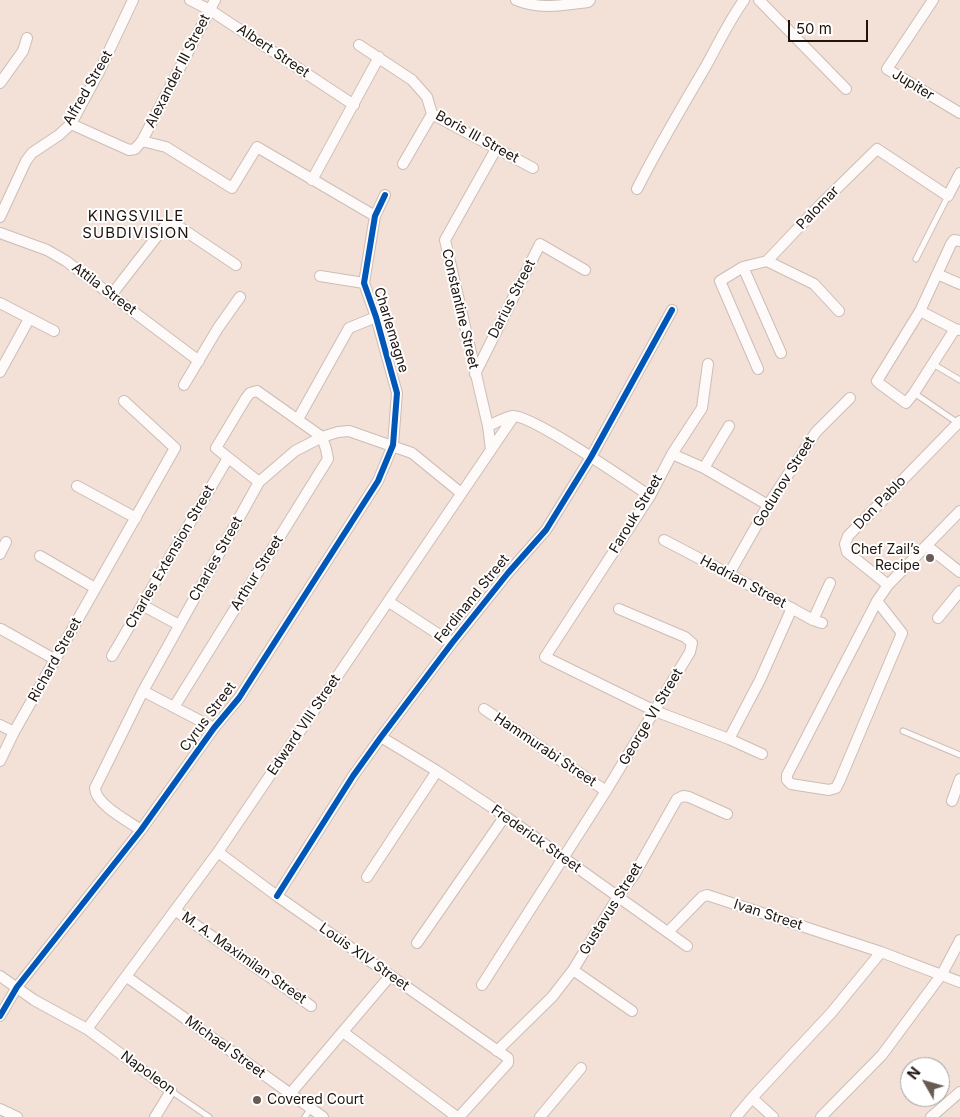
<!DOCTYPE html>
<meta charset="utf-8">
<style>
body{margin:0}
#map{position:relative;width:960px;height:1117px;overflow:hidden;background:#f3e0d7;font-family:Inter,sans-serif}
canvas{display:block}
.north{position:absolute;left:900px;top:1057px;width:50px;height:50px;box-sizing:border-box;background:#fff;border:1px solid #a5a19f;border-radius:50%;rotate:308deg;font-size:14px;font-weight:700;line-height:20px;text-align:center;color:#1f140e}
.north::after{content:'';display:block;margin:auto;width:18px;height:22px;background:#695b54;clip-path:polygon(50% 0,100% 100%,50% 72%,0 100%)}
.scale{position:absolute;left:788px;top:20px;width:80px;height:22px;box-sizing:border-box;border:2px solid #1f140e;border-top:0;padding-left:6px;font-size:15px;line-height:18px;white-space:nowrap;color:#1f140e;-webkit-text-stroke:4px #fff;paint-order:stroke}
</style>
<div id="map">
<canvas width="960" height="1117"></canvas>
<div class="north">N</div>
<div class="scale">50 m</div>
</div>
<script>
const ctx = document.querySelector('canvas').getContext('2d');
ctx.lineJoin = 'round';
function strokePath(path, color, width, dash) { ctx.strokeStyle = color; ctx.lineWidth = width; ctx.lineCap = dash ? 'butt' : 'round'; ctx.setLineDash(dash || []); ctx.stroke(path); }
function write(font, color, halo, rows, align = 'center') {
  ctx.font = font + ' Inter,sans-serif'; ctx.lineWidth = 4; ctx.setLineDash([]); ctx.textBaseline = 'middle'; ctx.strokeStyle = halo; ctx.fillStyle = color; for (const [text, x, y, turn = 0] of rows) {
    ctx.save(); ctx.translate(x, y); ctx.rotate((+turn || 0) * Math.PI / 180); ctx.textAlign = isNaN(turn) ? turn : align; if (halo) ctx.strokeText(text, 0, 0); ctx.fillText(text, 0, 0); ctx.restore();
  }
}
const lane = new Path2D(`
 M916,259L948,196
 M933,364L960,380
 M914,393L958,423
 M903,731L960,755
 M171,1091L209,1117
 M305,1117L311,1108`);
const street = new Path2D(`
 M190,0L210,10L354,105
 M516,0C539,10 564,5 588,2L590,0
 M759,0L846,89
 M933,0L887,69L960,113
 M359,45L412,80L427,97L432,114L533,168
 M0,83L23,51L27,38
 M71,124L129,150L135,149L142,141L215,0
 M142,141L166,147L232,188L257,147L375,216
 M403,164L432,114
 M312,180L379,57
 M637,189C658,147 682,107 706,66C718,44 729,21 744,0
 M0,217L26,161L32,153L59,135L71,124L99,72L133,0
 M0,233L47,250L66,261L199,361
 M767,261L814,284L839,311
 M743,267L720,281L758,369
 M937,274L960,284
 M320,276L364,283
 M112,294L165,226L175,224L236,265
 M0,303L54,331
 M920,311L955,329L960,330
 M955,329L914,393L906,403L880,384L877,381L920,311L951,244L954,240L960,241
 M781,353L743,267L767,261L819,206L877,149L948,196L960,173
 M708,364L702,408L672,454L650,496L545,657L655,711L729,739L762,754
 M0,372L29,319
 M475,374L540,244L585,270
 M184,385L218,328L240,297
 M298,419L349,328L376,317
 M488,426C495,423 506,417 513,416C532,415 629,482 650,496
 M491,450L488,426L445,240L496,149
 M672,454L704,468L768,505
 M704,468L729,426
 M77,486L136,518
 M664,540L729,574L813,620L822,623
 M927,546L960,572
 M0,554L6,542
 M40,556L95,588
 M729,574L768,505L816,432L850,398
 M888,585L847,552L845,544L848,536L960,421
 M877,601L902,633L840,780L836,788L829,790L791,784L787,780V775L877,601L888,585L960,511
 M389,602L452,643
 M142,605L179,625
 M938,618L960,591
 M813,620L830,583
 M1,629L56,660
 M112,656L228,458
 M143,691L214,728
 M174,707L328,459L326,449L322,437L257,391L250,393L246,398L216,448L259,482
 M484,709L606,791
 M0,725L14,732
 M381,737L437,771L505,816L687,946
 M729,739L760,680L792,608
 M0,761L14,732L175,448L124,401
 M952,801L960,779
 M141,830C128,821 95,804 95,788L143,691L259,482L295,451L322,437L338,432L349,431L412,453L461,493
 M218,852L277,896L508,1058V1063L459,1117
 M367,877L437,771
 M277,896L353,776L381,737L452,643L508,573L546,530L591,457L672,310
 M176,911L311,1006
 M668,932L702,897L707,895L881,952L960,982
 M417,943L505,816
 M573,970L632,1011
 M0,976L34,1000L87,1029L171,1091L155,1117
 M127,977L323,1117
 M482,985L606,791L690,652L692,643L685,637L619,609
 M0,1016L17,987L141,830L214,728L239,698L378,481L393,445L397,393L376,317L364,283L375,216L385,195
 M87,1029L218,852L514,416
 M343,1032L457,1117
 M497,1051L552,997L573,970L618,897L634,875L677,799L683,796L689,797L727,814
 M290,1094L390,976
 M752,1098L773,1117
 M0,1109L17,1117
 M540,1117L581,1068
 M736,1117L752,1098L832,1012L881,952
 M821,1117L882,1055L942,974L960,940
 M931,1117L960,1092`);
strokePath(lane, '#cbbeb6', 7);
strokePath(street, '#cbbeb6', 12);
strokePath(lane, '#fdfaf9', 5);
strokePath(street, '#fdfaf9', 10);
strokePath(new Path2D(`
 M277,896L353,776L381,737L452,643L508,573L546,530L591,457L672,310
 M0,1016L17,987L141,830L214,728L239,698L378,481L393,445L397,393L376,317L364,283L375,216L385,195`), '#0057b8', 6);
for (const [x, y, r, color] of [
 [930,558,5,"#695b54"],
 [257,1100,5,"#695b54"]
]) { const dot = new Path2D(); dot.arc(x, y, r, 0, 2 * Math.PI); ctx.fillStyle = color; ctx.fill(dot); strokePath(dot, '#fff', 2); }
write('14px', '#1f140e', '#fff', [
 ["Albert Street",273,51,34],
 ["Alexander III Street",178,71,-63],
 ["Jupiter",913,85,31],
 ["Alfred Street",88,88,-60],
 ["Boris III Street",477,137,29],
 ["Palomar",818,208,-46],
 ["Attila Street",104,289,37],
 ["Darius Street",512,299,-63],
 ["Constantine Street",460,309,77],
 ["Charlemagne",391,330,73],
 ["Godunov Street",784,482,-58],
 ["Don Pablo",880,503,-46],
 ["Farouk Street",636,514,-59],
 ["Charles Extension Street",170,557,-60],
 ["Charles Street",216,559,-61],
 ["Arthur Street",257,573,-58],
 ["Hadrian Street",743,582,28],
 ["Ferdinand Street",472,599,-51],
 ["Richard Street",55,660,-61],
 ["Cyrus Street",208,717,-53],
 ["George VI Street",651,717,-59],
 ["Edward VIII Street",304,725,-56],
 ["Hammurabi Street",545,750,34],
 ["Frederick Street",536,839,35],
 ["Gustavus Street",611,909,-58],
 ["Ivan Street",768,915,18],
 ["Louis XIV Street",364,957,35],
 ["M. A. Maximilan Street",244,958,35],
 ["Michael Street",225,1047,36],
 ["Napoleon",148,1073,36]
]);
write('14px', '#1f140e', '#fff', [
 ["Chef Zail’s",920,550],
 ["Recipe",920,566],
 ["Covered Court",267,1100,"left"]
], 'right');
ctx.letterSpacing = '1px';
write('15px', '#1f140e', '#fff', [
 ["KINGSVILLE",136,216],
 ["SUBDIVISION",136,233]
]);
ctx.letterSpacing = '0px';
</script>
